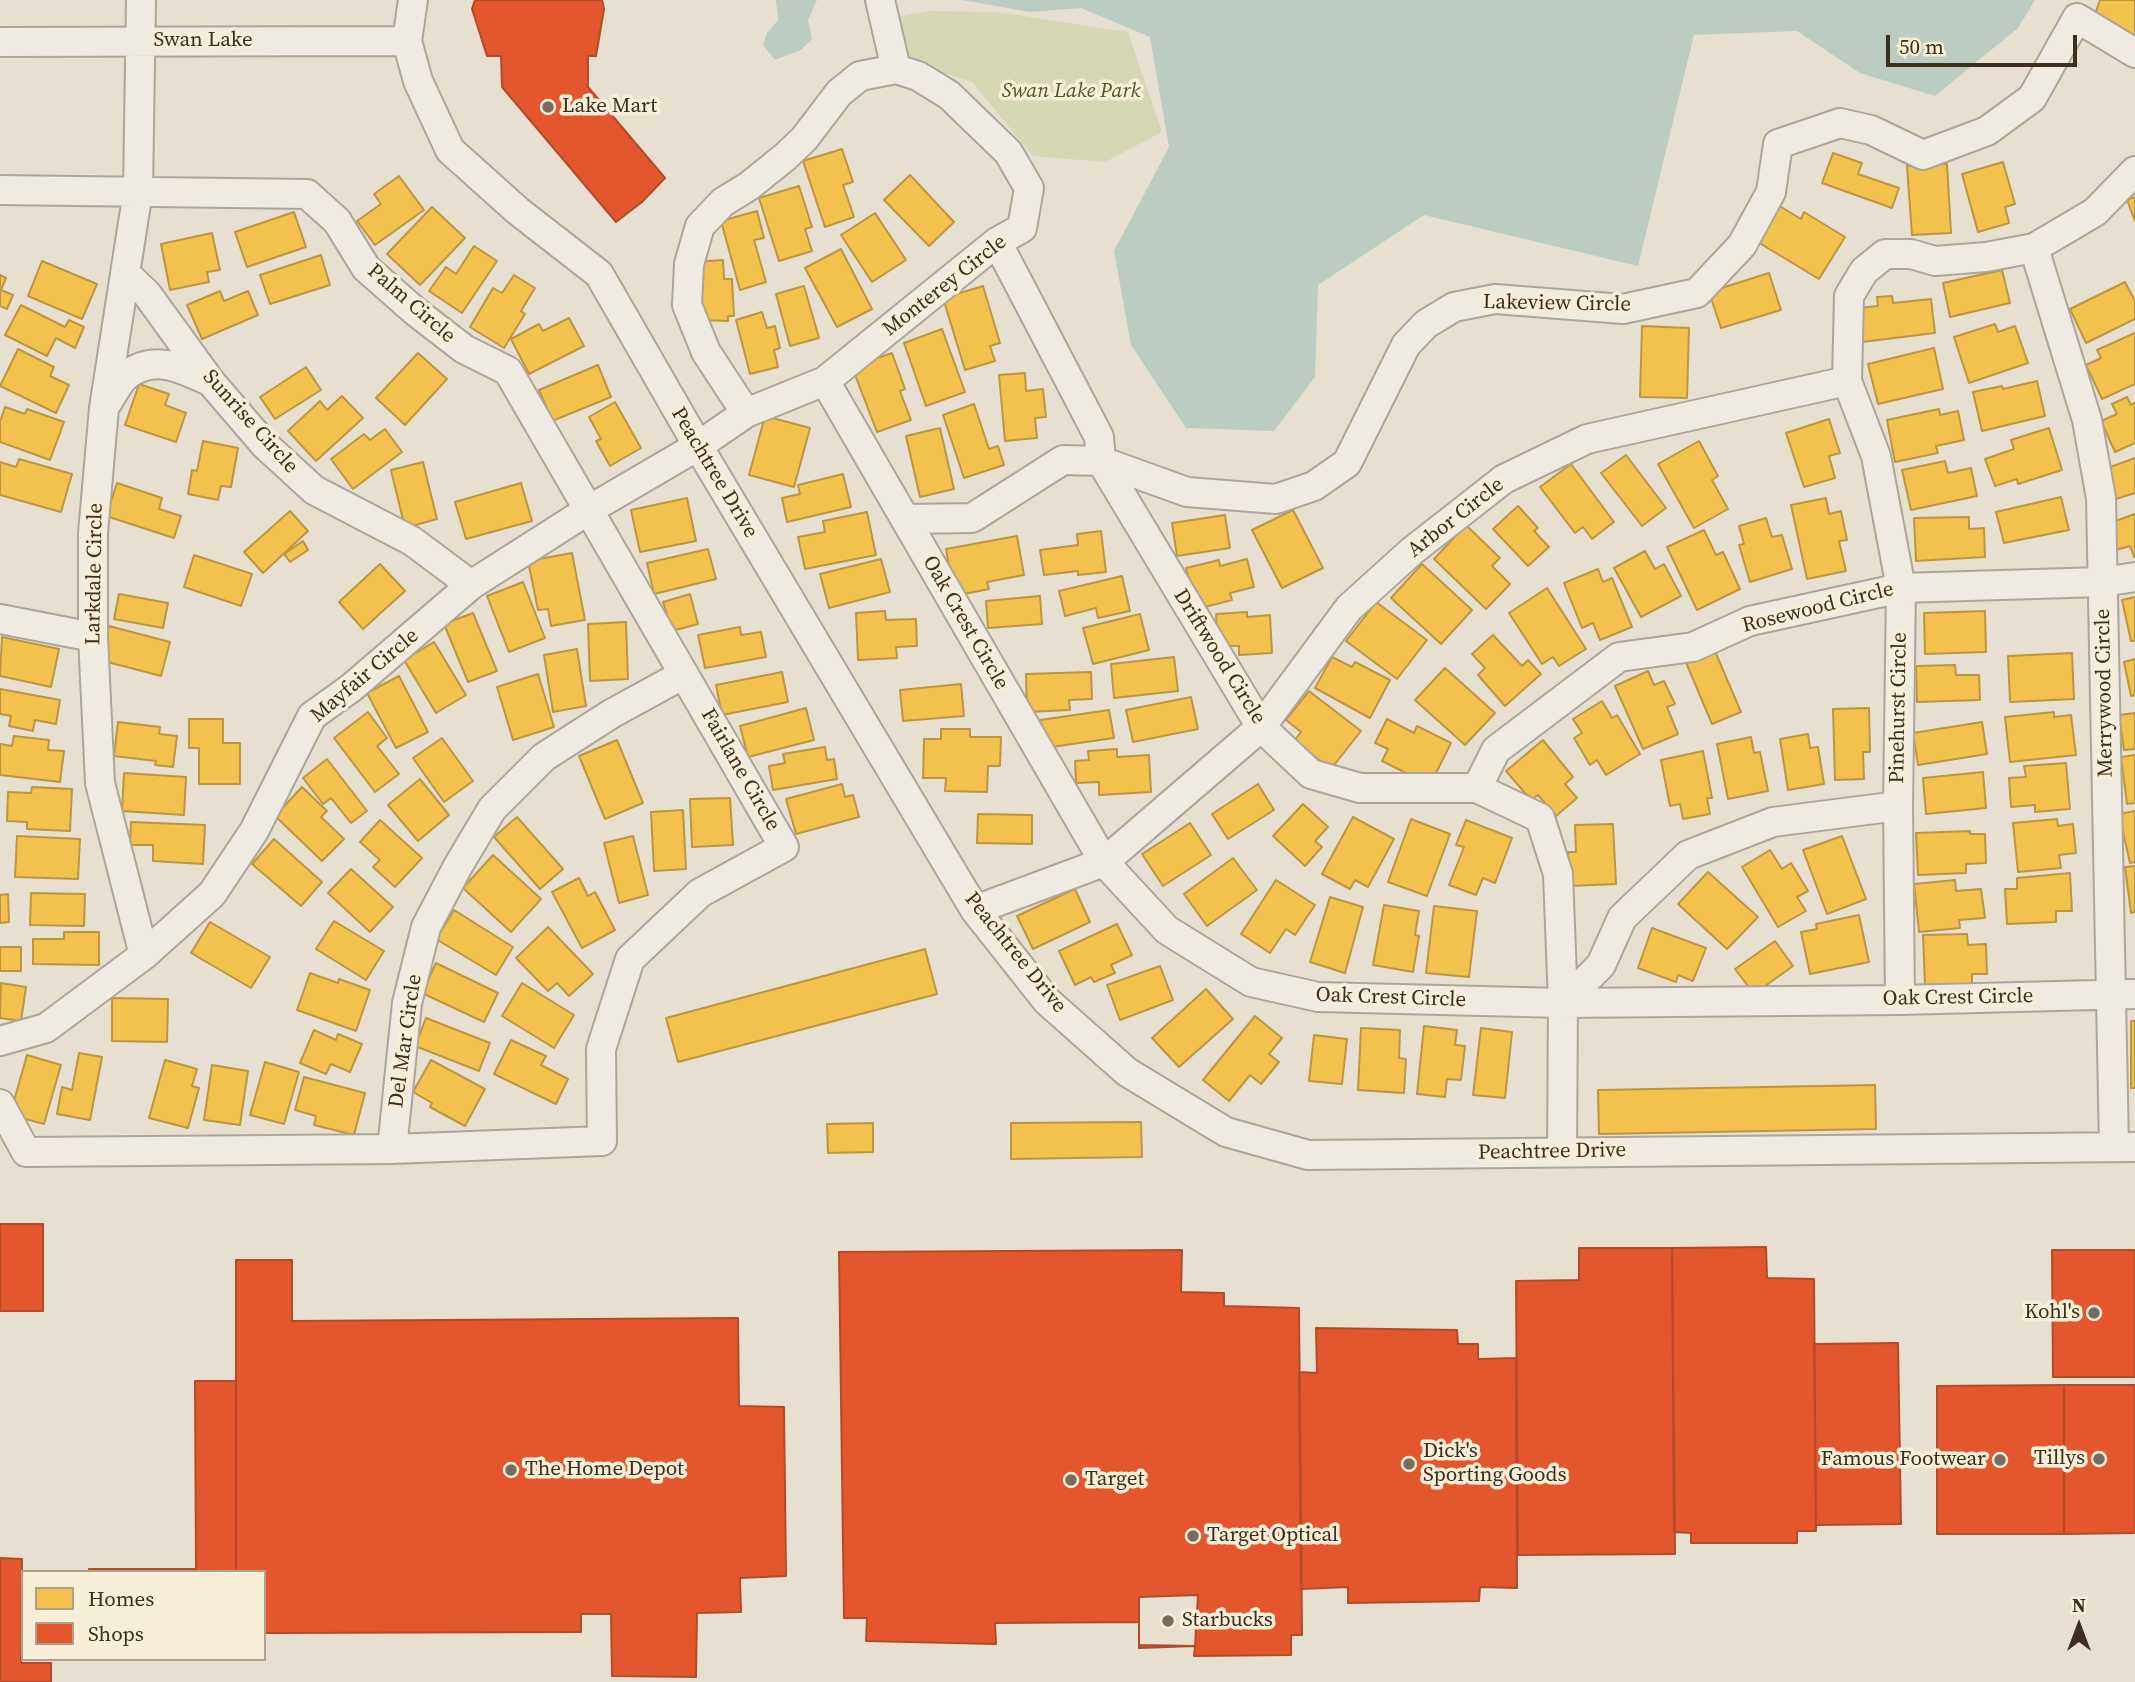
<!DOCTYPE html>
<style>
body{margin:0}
#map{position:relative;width:2135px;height:1682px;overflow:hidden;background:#e7e0d1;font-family:"Source Serif 4",serif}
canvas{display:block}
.legend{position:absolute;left:21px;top:1570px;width:245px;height:91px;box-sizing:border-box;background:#f7eed8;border:2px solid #ada18e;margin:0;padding:9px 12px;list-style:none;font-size:21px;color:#3d2e20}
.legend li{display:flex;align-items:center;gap:14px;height:35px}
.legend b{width:35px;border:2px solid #ada18e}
.north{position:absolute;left:2044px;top:1591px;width:70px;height:70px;-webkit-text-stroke:5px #f7eed8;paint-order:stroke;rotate:0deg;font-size:19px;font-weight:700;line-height:28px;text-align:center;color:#3d2e20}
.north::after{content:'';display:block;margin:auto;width:24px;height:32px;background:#3d2e20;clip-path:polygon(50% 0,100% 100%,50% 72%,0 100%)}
.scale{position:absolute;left:1886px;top:35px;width:191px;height:32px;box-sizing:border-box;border:4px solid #3d2e20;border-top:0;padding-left:9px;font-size:21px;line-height:24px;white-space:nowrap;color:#3d2e20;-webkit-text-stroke:5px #f7eed8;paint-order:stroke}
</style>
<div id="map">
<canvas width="2135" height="1682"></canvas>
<ul class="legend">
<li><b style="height:19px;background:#f2c14e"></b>Homes</li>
<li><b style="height:19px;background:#e4572e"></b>Shops</li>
</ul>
<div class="north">N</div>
<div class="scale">50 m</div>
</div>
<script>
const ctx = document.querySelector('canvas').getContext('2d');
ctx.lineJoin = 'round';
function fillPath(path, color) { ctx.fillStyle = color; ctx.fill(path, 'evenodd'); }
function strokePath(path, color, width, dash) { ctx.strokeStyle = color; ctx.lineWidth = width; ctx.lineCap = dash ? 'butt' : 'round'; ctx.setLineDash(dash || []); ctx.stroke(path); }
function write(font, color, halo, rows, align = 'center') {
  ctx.font = font + ' "Source Serif 4",serif'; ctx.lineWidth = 7; ctx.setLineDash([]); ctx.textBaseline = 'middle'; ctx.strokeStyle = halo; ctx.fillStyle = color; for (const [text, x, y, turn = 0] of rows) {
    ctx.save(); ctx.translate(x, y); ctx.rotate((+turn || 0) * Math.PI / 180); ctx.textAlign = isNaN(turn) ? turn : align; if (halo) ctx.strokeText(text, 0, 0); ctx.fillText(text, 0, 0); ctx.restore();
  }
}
fillPath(new Path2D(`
 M929,11L996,12L1128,32L1162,132L1105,162L1033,156L972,82L907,62L894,17Z`), '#d6d7b3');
fillPath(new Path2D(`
 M776,0H817L808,20L812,39L801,50L775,60L763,45L767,33L778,20Z
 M962,0H2035L2018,28L1935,96L1860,73L1797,31L1694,35L1638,266L1424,215L1318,285L1315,377L1274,431L1186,428L1131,345L1114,251L1169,147L1150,37L1081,8L1030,12Z`), '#bcccc2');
const homes = new Path2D(`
 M2100,0H2135V42L2091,26Z
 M842,149L853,182L843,185L854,217L825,227L803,161Z
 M1833,153L1862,163L1858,174L1899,188L1892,208L1822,183Z
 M2003,162L2015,204L2005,207L2009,223L1978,232L1962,174Z
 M1947,164L1951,233L1912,235L1907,166Z
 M910,175L954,222L929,246L884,200Z
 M399,176L424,210L375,245L357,221L381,204L374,194Z
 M799,186L812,227L805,229L812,251L779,261L759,198Z
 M2135,197V221L2127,200Z
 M1778,205L1801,219L1804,212L1845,237L1819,279L1756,241Z
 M432,207L465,238L420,285L387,254Z
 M757,211L764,238L754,240L766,282L740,290L721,221Z
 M294,212L306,247L247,267L235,232Z
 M875,213L906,260L872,282L841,235Z
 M212,233L220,270L207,272L209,282L170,290L161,244Z
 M474,246L497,261L462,313L429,291L446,267L456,274Z
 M841,249L872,309L837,327L805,268Z
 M321,255L330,285L270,304L260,275Z
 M723,260L724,279H732L734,316H728V321L698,320L695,262Z
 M42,261L97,284L82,319L28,296Z
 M2002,270L2010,303L1950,317L1943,283Z
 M1769,273L1781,310L1721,328L1709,292Z
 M0,275L6,278L1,290L13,295L7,309L0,306Z
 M514,275L535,288L521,311L525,314L504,348L470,327L493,288L502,293Z
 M2125,282L2135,301V319L2086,343L2070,309Z
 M804,286L819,338L790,346L776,294Z
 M983,286L1000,343L990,346L995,361L965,370L943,298Z
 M220,291L224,301L248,291L258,315L202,339L187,305Z
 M1892,296L1893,303L1931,299L1935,333L1862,342L1858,308L1878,306L1877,297Z
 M21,305L65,327L69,320L84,327L75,348L56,338L47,356L5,335Z
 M762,312L767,328L775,326L780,348L774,350L778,367L750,374L736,320Z
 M569,318L584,346L529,374L511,339L539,324L543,331Z
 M1995,324L1998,332L2015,326L2028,363L1969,383L1954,337Z
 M1642,326L1689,328L1687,398L1640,397Z
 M942,329L965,392L926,406L904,343Z
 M2135,333V384L2102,399L2086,365L2101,358L2097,350Z
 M1934,348L1943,389L1878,404L1868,364Z
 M18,349L54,367L50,376L69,385L56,413L0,386Z
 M418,353L447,379L405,425L376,398Z
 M892,353L905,389L900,391L911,420L877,432L852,367Z
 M598,365L611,397L552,421L539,390Z
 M306,367L321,390L275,419L260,397Z
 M1025,373L1026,391L1043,389L1046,417L1035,418L1037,438L1005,441L999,375Z
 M2037,381L2045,416L1982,431L1973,392L2002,386L2003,389Z
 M139,384L169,394L165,405L186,413L176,442L125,425Z
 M342,396L363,418L316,461L288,431L320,401L327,410Z
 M2127,397L2131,405L2135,403V443L2115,452L2101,421L2117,414L2112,404Z
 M615,402L641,448L610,466L596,441L601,439L589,417Z
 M974,404L989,449L998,446L1004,465L964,478L943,415Z
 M5,407L25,414L27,409L64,422L50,460L0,442V422Z
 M1939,409L1940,415L1958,411L1964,440L1936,446L1938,453L1895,462L1887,420Z
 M765,416L810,428L794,487L749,475Z
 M1829,419L1840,453L1829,456L1835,478L1804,487L1786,433Z
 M940,428L954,489L920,497L906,436Z
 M2049,428L2062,470L2018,484L2017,479L1995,486L1985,459L2014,449L2011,440Z
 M385,429L402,452L353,489L331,459L364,434L370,440Z
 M203,441L238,448L231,487L221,486L218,500L188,494L192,470L197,471Z
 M1699,441L1718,476L1712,480L1728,509L1694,528L1658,464Z
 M1626,455L1666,508L1642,526L1601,473Z
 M2135,458V493L2116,499L2105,469Z
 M19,459L72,474L61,512L0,495V462L16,467Z
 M1945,461L1948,473L1971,468L1977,496L1911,510L1902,470Z
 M423,462L437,519L405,528L391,470Z
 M1571,464L1614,522L1592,539L1583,527L1575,533L1540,487Z
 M843,474L851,507L787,522L782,498L800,494L798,485Z
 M117,483L162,498L159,509L181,516L174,538L106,516Z
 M521,483L532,521L466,539L455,502Z
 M2061,497L2069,530L2004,543L1996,512Z
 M687,498L696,541L640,552L631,510Z
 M1826,498L1829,514L1841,511L1847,540L1839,541L1846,571L1807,579L1791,505Z
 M1518,506L1538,528L1534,531L1549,547L1528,566L1493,529Z
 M1293,510L1323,568L1282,588L1252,530Z
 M290,511L308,531L263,573L244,552Z
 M867,512L876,555L805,569L798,537L825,532L823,521Z
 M2135,514V556L2134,557L2130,546L2116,550L2107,524Z
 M1225,515L1230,548L1177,556L1172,523Z
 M1969,517V529L1984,528L1985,557L1916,561L1914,518Z
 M1766,518L1772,537L1782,535L1792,569L1750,582L1739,545L1744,544L1739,526Z
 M1466,525L1500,558L1492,566L1510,584L1486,609L1434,559Z
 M1704,530L1716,555L1723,552L1740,589L1697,610L1667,547Z
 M1101,531L1106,572L1078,575V571L1044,575L1040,550L1078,545L1077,534Z
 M1017,536L1024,575L987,582L989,589L954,596L946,549Z
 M303,541L308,550L290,562L284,554Z
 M708,549L716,579L654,594L647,563Z
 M1645,551L1655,569L1664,564L1681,596L1641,617L1614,568Z
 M572,553L585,620L551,626L548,609L538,610L528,561Z
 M194,555L252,574L241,606L184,587Z
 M881,559L890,592L829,608L820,574Z
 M1247,559L1254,587L1230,593L1232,600L1197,609L1186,568L1219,560L1220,566Z
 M380,564L405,591L363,629L339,602Z
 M1422,564L1472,610L1441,644L1391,598Z
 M1598,569L1603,582L1612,578L1632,627L1600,640L1593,623L1582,628L1564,583Z
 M1122,576L1130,611L1098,618L1096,608L1065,616L1059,591Z
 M523,582L545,638L509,652L487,596Z
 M1547,588L1586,649L1559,666L1553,657L1542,664L1509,613Z
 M119,594L168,603L163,628L114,619Z
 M690,594L698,624L672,631L663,602Z
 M1040,596L1042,624L988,628L986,601Z
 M2135,597V641H2131L2122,600Z
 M1376,602L1427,640L1397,679L1346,641Z
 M885,611L886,620L916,619L917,646L896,647L897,658L858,660L856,613Z
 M1985,611L1986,652L1925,654L1924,613Z
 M1247,612V617L1270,615L1272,653L1239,655V646H1218L1216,614Z
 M473,613L497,671L468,682L444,624Z
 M1140,614L1149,650L1093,664L1083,628Z
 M626,622L628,679L590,681L588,624Z
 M109,626L170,642L161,676L100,660Z
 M740,627L741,635L761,632L766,657L705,668L698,635Z
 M1493,635L1522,666L1528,660L1541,674L1505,706L1478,675L1485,668L1472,654Z
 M2,637L59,649L51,687L0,676Z
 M434,642L466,695L436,713L404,660Z
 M577,649L586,706L553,712L544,655Z
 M1714,649L1741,712L1712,724L1685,660Z
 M2072,653L2074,699L2010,702L2008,656Z
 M1174,657L1178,691L1114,698L1111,664Z
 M1332,657L1352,667L1355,662L1390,680L1370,718L1315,688Z
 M2135,659V695L2131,696L2124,662Z
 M1955,665L1956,675H1979L1980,700L1917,702L1916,666Z
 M1445,668L1495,713L1465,745L1415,700Z
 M1648,671L1654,685L1664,681L1675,704L1667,707L1678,734L1643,749L1615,686Z
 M782,672L788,702L722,715L716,685Z
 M1091,672L1092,699L1069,700L1070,710L1027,712L1026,674Z
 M538,674L554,727L513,740L497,687Z
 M399,676L428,732L396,748L367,693Z
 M961,684L964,716L903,721L900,690Z
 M0,689L60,700L56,724L35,720L33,731L9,726L11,716L0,714Z
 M1309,691L1361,731L1331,769L1294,741L1301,732L1286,720Z
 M1191,697L1198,729L1133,742L1126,710Z
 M1602,701L1612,718L1617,715L1640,754L1606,775L1597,760L1590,765L1574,738L1582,733L1573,719Z
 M806,708L814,740L748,757L740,726Z
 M1869,708L1870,752H1863L1864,779L1835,780L1833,709Z
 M1109,710L1114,738L1045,748L1040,720Z
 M368,712L387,738L377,746L399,774L375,792L334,738Z
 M2054,712V717L2071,715L2076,755L2010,762L2005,717Z
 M2135,713V749L2124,750L2119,715Z
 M189,719H223V743H240V784H199V748H189Z
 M1387,719L1414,733L1417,726L1451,743L1430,785L1382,761L1388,749L1375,743Z
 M118,722L160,727L159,734L177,736L173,767L155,765L156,761L114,756Z
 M1982,722L1987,754L1918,765L1913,733Z
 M941,729H970V737H1001L1000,766H988L987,792L945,791L946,778H923L924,739H941Z
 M1808,734L1810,748L1818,747L1824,784L1788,790L1780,739Z
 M14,736L49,740L48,750L64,751L60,782L0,775V744L12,746Z
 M1751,737L1754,753L1760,752L1768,791L1728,799L1717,744Z
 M442,738L473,781L444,802L413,758Z
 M617,740L643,803L605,819L579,756Z
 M1543,740L1573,777L1565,784L1577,798L1556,816L1538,795L1531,800L1506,771Z
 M825,747L827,760L834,759L837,779L773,790L769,766L785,763L783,754Z
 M1117,749V757L1149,755L1151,792L1099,795V782L1076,783L1075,761L1089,760L1088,751Z
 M1703,751L1712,798H1707L1710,814L1683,819L1680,804L1670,806L1661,760Z
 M2135,755V803L2127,804L2121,757Z
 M327,759L367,811L351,823L331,798L323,804L303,778Z
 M2066,763L2070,809L2035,812V805L2011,807L2009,778L2026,777L2024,766Z
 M1983,772L1986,808L1926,814L1923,778Z
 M124,773L186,777L184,815L122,811Z
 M420,779L449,815L418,841L388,805Z
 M842,784L845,797L853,795L859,817L796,834L786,799Z
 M1258,784L1274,810L1228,839L1212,814Z
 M32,787L72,789L70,831L27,829V822L7,821L8,792L31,793Z
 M302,787L327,811L321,817L344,839L322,861L275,816Z
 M730,798L733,845L692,847L690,799Z
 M1303,804L1328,827L1315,841L1322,847L1305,866L1273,836Z
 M683,810L686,869L654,871L651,812Z
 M2135,811V862L2130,863L2119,814Z
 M978,814L1032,815V844L977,843Z
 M517,817L563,869L540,889L494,837Z
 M1353,817L1394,839L1368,887L1355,880L1350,889L1322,874Z
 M1411,819L1450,834L1427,896L1388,882Z
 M2057,819L2058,826L2073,824L2076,853L2059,855L2061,868L2018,872L2013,823Z
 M380,820L422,858L395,887L373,867L380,860L360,842Z
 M1466,820L1512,838L1495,883L1483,878L1476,895L1449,885L1464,847L1456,845Z
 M131,822L205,825L203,864L153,861V845H130Z
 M1190,823L1211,855L1163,886L1142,854Z
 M1613,824L1616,884L1570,886L1568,852H1576L1575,825Z
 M1970,831V834H1985L1986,863L1966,864V873L1918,875L1916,833Z
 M17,836L80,839L78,879L15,877Z
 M633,836L648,895L619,903L604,843Z
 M1842,836L1866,899L1827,914L1803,850Z
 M274,839L322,882L301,906L252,864Z
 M1770,850L1782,869L1791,863L1808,891L1797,897L1806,911L1778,927L1742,867Z
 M493,855L541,899L511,932L463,888Z
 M1233,858L1257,890L1207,926L1184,894Z
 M2135,866V912L2131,913L2125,867Z
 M351,869L393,907L370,932L328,893Z
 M1708,872L1758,917L1727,949L1678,904Z
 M2070,873L2072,911H2056V922L2007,924L2005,889H2017V878Z
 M579,878L588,896L595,892L615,930L582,948L552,892Z
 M1276,880L1315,905L1295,935L1286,929L1270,953L1241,934Z
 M1955,880L1956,891L1981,889L1985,918L1959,920L1960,928L1919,932L1914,884Z
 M1075,889L1090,922L1033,949L1017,916Z
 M31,893L85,894L84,926L30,925Z
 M8,894L9,922L0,923V895Z
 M1330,897L1363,907L1345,973L1310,962Z
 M1384,905L1419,911L1415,935L1419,936L1413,972L1373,965Z
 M1434,906L1477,911L1469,977L1426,973Z
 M454,910L513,947L496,975L436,939Z
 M1859,915L1869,962L1810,974L1801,932L1817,929L1816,924Z
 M334,921L384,951L366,980L316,949Z
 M210,922L270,957L251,988L191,953Z
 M1117,924L1132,955L1111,965L1115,973L1094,982L1091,977L1075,985L1059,951Z
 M548,927L593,974L569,996L557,983L548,991L516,958Z
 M1652,928L1706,948L1693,981L1678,975L1676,982L1638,968Z
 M64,932H99V965L33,964V939H64Z
 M1967,934L1968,945L1986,944L1987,974H1972V984L1925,985L1923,935Z
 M1775,941L1793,966L1754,994L1735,969Z
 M0,947H21V971H0Z
 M925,949L937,994L678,1062L666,1018Z
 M436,963L498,993L484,1022L422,993Z
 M1160,966L1173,1000L1120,1020L1107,985Z
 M310,973L338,983L339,979L370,990L356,1031L297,1010Z
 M1,983L26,987L21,1021L0,1018Z
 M522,983L574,1015L554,1048L502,1016Z
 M1206,989L1233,1019L1179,1067L1152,1038Z
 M112,998L168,999L167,1042L112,1041Z
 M1255,1016L1282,1038L1269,1054L1279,1062L1261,1084L1250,1075L1229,1101L1203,1080Z
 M426,1018L490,1043L479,1071L415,1046Z
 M2131,1021H2135V1088H2131Z
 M1424,1026L1457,1030L1455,1045L1465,1046L1461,1080L1447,1079L1445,1097L1417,1094Z
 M1361,1028L1400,1030L1399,1058L1406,1059L1404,1093L1358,1090Z
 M1481,1028L1512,1032L1505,1098L1473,1095Z
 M314,1030L336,1040L338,1034L362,1044L350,1072L331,1064L326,1074L300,1063Z
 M1314,1035L1347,1039L1342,1084L1309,1081Z
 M511,1040L546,1056L541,1065L568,1079L556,1104L494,1074Z
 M79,1053L102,1057L90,1120L57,1114L62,1087L72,1090Z
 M27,1055L61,1065L44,1124L10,1115Z
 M165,1060L197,1069L192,1086L199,1088L188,1128L149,1118Z
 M431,1060L485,1089L465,1126L430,1107L432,1103L413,1092Z
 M265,1062L299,1072L284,1124L250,1115Z
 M212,1065L248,1071L240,1125L204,1120Z
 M304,1077L365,1093L354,1135L314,1125L316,1116L295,1110Z
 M1875,1085L1876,1129L1599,1134L1598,1090Z
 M1141,1122L1142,1157L1011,1159V1123Z
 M873,1123V1152L828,1153L827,1124Z`);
fillPath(homes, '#f2c14e');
strokePath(homes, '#bc9540', 2);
const shops = new Path2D(`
 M475,0H602L604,9L596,56H588V87L665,178L642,202L616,222L502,87L501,56H487L472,9Z
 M0,1224H43V1311H0Z
 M1766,1247L1767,1278L1814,1279L1816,1531H1797V1543H1691V1533L1674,1532L1672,1248Z
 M1579,1248H1672L1675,1554L1518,1555L1516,1281L1579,1280Z
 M1182,1250L1181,1292L1224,1293V1306L1299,1308L1302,1635H1291V1655L1194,1656L1195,1646L1139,1648V1622L995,1623L996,1644L866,1641L867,1618H844L839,1252Z
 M2052,1250H2135V1377H2053Z
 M236,1260H292V1321L738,1318L739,1406L784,1407L786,1576L740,1578L741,1612L697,1613L696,1677L612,1676L611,1614H581V1632L264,1633V1572H236Z
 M1316,1328L1457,1330L1458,1344H1478V1359L1516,1358L1517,1588L1480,1587L1479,1601L1348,1603V1587L1301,1589L1299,1372L1317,1373Z
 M1898,1343L1901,1524L1816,1525L1814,1344Z
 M195,1381H236V1572H89V1569H196Z
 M2064,1385H2135V1533L2064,1534Z
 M2064,1385V1534H1937V1386Z
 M0,1558L22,1559L21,1663H51V1682H0Z
 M1198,1595L1195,1646L1139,1645V1597Z`);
fillPath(shops, '#e4572e');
strokePath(shops, '#b24b2a', 2);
const minor = new Path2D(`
 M141,0L138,191L104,408L93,533V637L100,783L144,955
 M413,0L407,41L418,81L450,150L518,211L599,274L698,446L975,910L1047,1001L1127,1072L1226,1132L1308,1155L2135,1147
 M880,0L896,69
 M2077,18L2135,53
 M0,42L407,41
 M896,69L918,76L949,95L1008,152L1029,188L1022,228L997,242L825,381L746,413L706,352L687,305L689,264L700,226L723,202L749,186L785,157L804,139L839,93L860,76Z
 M0,190L307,194L337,221L366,268L416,312L464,349L508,371L784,847L700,893L630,959L601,1049L602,1141L392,1149L26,1152L0,1104
 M997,242L1099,437L1101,461L1261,727L1311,774L1360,788H1477L1540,818L1558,874L1563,1003L1562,1152
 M2034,248L2087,420L2101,498L2114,1147
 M126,274L147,294L210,381L265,445L314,490L412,541L471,585
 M825,381L1104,862L1167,930L1251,982L1318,997L1563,1003L1900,1000L2135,994
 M1847,381L1876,456L1901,588L1898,806L1900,1000
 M107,403C113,394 119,381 127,375C154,354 181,368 207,380
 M905,519L972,518L1063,460L1101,461L1187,492L1276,499L1314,486L1347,463L1406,345L1426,324L1454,307L1495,299L1623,309L1697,293L1742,245L1771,192L1778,144L1840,123L1871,130L1923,155L1987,131L2032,98L2077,18
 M0,619L93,637
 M1477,788L1496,750L1619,657L1693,647L1750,621L1901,588L2102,582L2135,577
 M975,910L1104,862L1261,727L1349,608L1412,551L1504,479L1587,439L1847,381L1849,296L1864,271L1885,254H1911L1935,261L1986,257L2034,248L2095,212L2135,171
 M1563,1003L1601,965L1622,918L1688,855L1773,822L1898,806
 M0,1041L46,1028L144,955L212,894L254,831L312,716L351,688L471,585L587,511L698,446L746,413
 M392,1149L407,1003L426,927L458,866L492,809L544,757L611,714L684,674`);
strokePath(minor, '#ada599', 32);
strokePath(minor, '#efebe3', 28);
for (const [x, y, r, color] of [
 [548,107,7,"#786c5e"],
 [2094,1313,7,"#786c5e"],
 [2099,1459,7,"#786c5e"],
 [2000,1460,7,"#786c5e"],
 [1409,1464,7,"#786c5e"],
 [511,1470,7,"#786c5e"],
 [1071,1480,7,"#786c5e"],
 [1193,1536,7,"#786c5e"],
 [1168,1621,7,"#786c5e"]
]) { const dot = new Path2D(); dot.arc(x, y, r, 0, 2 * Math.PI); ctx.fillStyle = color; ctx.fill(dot); strokePath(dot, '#f7eed8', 2.5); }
write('21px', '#3d2e20', '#f7eed8', [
 ["Swan Lake",203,41],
 ["Monterey Circle",945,286,-38],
 ["Palm Circle",411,304,41],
 ["Lakeview Circle",1557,304,1],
 ["Sunrise Circle",250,422,48],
 ["Peachtree Drive",714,473,59],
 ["Arbor Circle",1456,518,-38],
 ["Larkdale Circle",95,574,-89],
 ["Rosewood Circle",1818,608,-14],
 ["Oak Crest Circle",965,623,60],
 ["Driftwood Circle",1219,657,58],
 ["Mayfair Circle",365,676,-40],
 ["Merrywood Circle",2105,693,-91],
 ["Pinehurst Circle",1899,708,-89],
 ["Fairlane Circle",740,770,60],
 ["Peachtree Drive",1015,953,51],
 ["Oak Crest Circle",1391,998,2],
 ["Oak Crest Circle",1958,998,-1],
 ["Del Mar Circle",406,1041,-82],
 ["Peachtree Drive",1552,1152,-1]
]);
write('italic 21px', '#4d5a26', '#f7eed8', [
 ["Swan Lake Park",1071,92]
]);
write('21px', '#3d2e20', '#f7eed8', [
 ["Lake Mart",562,107],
 ["Kohl's",2080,1313,"right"],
 ["Dick's",1423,1452],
 ["Sporting Goods",1423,1476],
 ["Tillys",2085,1459,"right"],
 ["Famous Footwear",1986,1460,"right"],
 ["The Home Depot",525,1470],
 ["Target",1085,1480],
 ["Target Optical",1207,1536],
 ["Starbucks",1182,1621]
], 'left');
</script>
